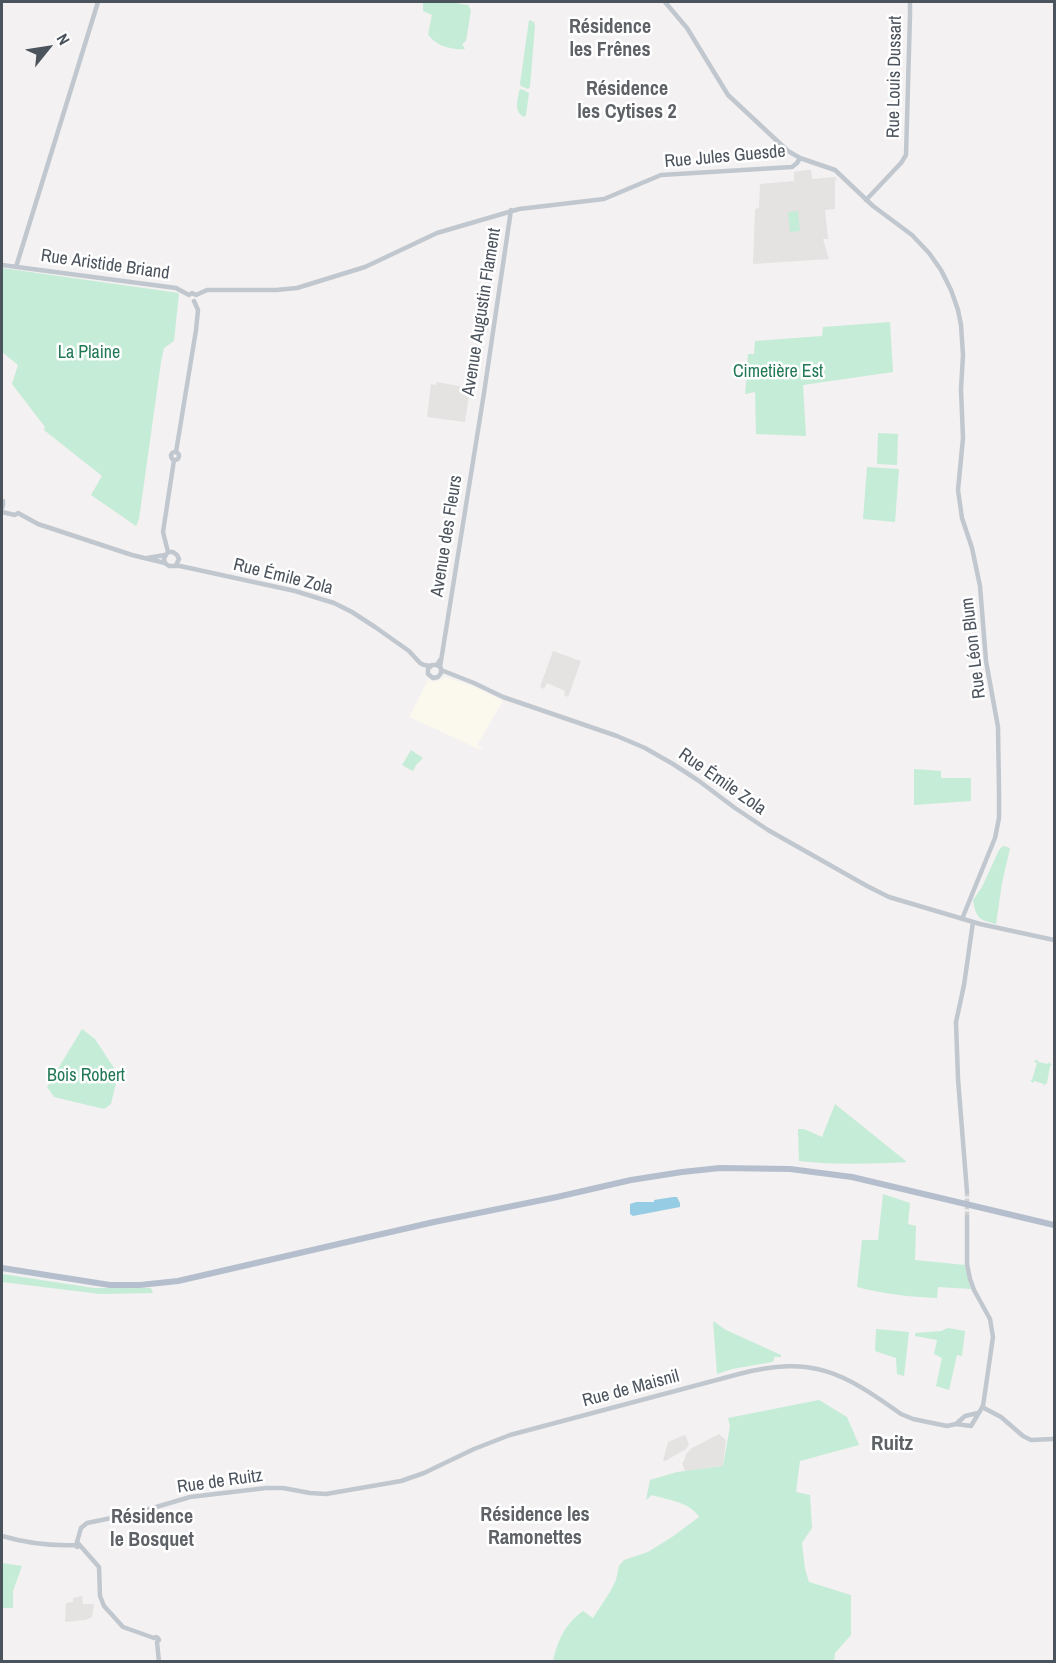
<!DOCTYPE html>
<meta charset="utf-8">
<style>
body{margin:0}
#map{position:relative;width:1056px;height:1663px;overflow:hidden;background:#f3f1f1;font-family:"Archivo Narrow",sans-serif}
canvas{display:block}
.frame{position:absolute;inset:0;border:3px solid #4b535d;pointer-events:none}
.north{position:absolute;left:18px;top:18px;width:60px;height:60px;-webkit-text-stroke:4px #fff;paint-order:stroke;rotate:60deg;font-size:16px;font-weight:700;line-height:24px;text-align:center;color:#4b535d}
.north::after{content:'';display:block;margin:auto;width:21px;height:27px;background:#4b535d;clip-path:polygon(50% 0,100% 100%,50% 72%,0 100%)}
</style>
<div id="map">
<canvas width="1056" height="1663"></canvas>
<div class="frame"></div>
<div class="north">N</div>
</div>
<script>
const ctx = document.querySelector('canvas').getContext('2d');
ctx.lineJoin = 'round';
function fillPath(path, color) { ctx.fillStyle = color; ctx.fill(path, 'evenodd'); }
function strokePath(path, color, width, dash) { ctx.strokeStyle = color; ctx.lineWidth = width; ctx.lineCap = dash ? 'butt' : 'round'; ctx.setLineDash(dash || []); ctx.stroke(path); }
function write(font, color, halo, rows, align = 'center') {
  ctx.font = font + ' "Archivo Narrow",sans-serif'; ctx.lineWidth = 5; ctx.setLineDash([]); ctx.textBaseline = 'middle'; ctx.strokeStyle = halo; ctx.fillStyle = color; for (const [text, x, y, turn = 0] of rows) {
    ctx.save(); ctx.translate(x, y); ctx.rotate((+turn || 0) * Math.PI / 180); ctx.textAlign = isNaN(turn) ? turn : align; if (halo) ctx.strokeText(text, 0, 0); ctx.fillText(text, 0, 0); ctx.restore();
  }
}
fillPath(new Path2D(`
 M446,677L475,687L503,701L477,745L482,748L481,750L409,717L428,680L435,682Z`), '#fbf8ee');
fillPath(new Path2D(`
 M807,170H811L812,179L835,177L837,180H835V209L825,210L828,239H823L829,259L753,264L755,209L759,208L760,184L794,181V172Z
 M437,382L470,388L465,422L427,417L431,384L436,385Z
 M553,651L581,661L568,697L564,695L565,691L547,683L544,689L540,687Z
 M719,1434L726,1440L723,1466L685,1471L682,1463L684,1461L686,1454L692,1448Z
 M685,1435L689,1444L686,1449L665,1461L663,1460L668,1442Z
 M82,1596L83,1604H94L92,1617L85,1620L65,1622L66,1603L73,1602V1598Z`), '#e4e3e2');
fillPath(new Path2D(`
 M423,2H449L468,5L471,10L466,41L462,44L465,49C452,50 435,46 428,34L432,15L423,11Z
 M529,20L534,22L535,26L530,87L528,89L521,86L520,84Z
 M521,89L529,93L526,115L524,117C513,111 518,101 519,91Z
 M798,211L800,231L790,232L788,212Z
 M2,268L179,293L174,341L164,348L161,362L139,519L136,526L91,495L102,476L44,430L45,427L12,384L18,365L2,352Z
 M890,322L893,372L803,385L806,436L756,434L755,392L745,394L747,375L749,368L747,366L748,354H754L755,341L822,336L823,327Z
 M878,433L898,434L897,465L877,464Z
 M867,467L899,469L895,522L863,519Z
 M411,750L423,758L416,765L413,771L402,765Z
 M914,769L941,771V778H971V801L914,805Z
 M1003,846L1010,848L1002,883L996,924C979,920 976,918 973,900L982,887L999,850Z
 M82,1029L95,1039L118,1074L111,1104L104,1109L54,1097L47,1087Z
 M1036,1060H1038V1062L1048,1064L1049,1062L1052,1065L1050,1066L1047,1083L1043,1086L1044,1084L1034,1081L1033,1083L1030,1080H1032L1037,1063L1034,1062Z
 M835,1104L907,1162C871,1164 835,1165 799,1161L798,1129H804L822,1137Z
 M883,1194L910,1203L908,1224L916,1226L915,1260L965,1265L971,1289L938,1287L937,1298C910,1297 884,1294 857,1287L862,1240H878Z
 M2,1274L94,1288H151L153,1293L100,1294L2,1282Z
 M713,1321L726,1330L781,1355V1357H774V1360L772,1362L732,1369L717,1374Z
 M948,1328L965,1331L962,1356L957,1355L949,1390L936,1386L942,1358L934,1354L937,1340L915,1336V1333L941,1331Z
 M876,1329L909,1332L904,1376L897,1374L896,1358L875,1351Z
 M819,1400L847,1417L859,1445L800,1461L796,1492L810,1495L812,1528L802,1543L805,1569L809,1582L851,1595V1635L835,1653L834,1661H553C558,1640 565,1624 583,1611L593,1618L610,1592L616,1580L619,1566L624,1560L648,1552L672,1537L699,1517C690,1502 668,1500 652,1495L646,1500L650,1480L677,1472L723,1466L730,1426L728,1418Z
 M2,1563L22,1566L13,1591V1608H2Z`), '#c5ecd7');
fillPath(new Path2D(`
 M673,1197H677L680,1203V1207L633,1216L630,1214V1204L636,1202H654V1200Z`), '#97cde4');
strokePath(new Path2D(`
 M967,1192V1217`), '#d1d1d3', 4.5, [4.5, 2]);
strokePath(new Path2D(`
 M665,2L687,28L728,95L788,151L800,158L835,170L873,206L912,235L929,253L941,270L951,290L958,310L961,325L963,355L961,389L963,438L958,490L962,518L972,548L980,586L986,661L998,727L999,790V818L995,838L962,919
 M866,200L901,163L906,155L910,15V2
 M2,265L176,288L189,295
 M16,267L98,2
 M189,295L192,293L196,295L207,290H276L297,288L365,267L437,233L519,209L604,199L661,175L792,167L797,163L800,158
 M171 456a4 4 0 1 1 8 0a4 4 0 1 1-8 0Z
 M176,452L196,330L198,310L194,301
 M2,508L3,505V501
 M2,512L15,515L18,513L38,524L132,555L165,563
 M168,552L163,532L174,460
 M147,558L165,555
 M176,565L179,559L177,555L173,552H168L164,558L165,563L169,566H180L295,591L334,603L352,612L375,627L409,651L420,663L424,665L431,666
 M437,665L441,668V673L438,677L433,678L428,674V669L432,665H437L440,660
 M440,667L484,393L511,210
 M441,670L474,683L503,697L617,736L645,748L673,764L699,781L735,808L768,830L867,886L889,897L980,924L1054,940
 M967,1192L958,1079L956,1022L964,985L973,922
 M982,1407L1001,1417L1023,1436L1031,1440L1054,1439
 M956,1424L965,1416L978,1413
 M2,1536C26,1543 49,1546 75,1545L77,1547L79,1546
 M77,1542L81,1528L87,1523L136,1513L190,1497L266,1488H283L310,1493L326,1494L401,1481L424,1473L474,1449L510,1435L739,1374C813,1355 842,1372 901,1414L913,1419L947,1426L956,1424L971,1426L983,1406L993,1337L990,1319L974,1290L970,1279L967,1264V1217
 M77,1542L99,1567L100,1596L104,1606L123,1627L154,1638L156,1637L158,1638L159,1640L157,1642L159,1662`), '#c1c7ce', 4.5);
strokePath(new Path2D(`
 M2,1268L110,1285H140L178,1281L434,1222L557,1197L631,1180L682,1172L720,1168L790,1169L852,1177L1054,1225`), '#b4becd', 6);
write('18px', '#4b535d', '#fff', [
 ["Rue Louis Dussart",895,77,-89],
 ["Rue Jules Guesde",725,157,-5],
 ["Rue Aristide Briand",105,265,8],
 ["Avenue Augustin Flament",482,312,-81],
 ["Avenue des Fleurs",447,536,-81],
 ["Rue Émile Zola",283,577,14],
 ["Rue Léon Blum",974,648,-97],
 ["Rue Émile Zola",722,782,35],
 ["Rue de Maisnil",631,1389,-15],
 ["Rue de Ruitz",220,1482,-8]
]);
write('18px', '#217855', '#fff', [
 ["La Plaine",89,353],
 ["Cimetière Est",778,372],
 ["Bois Robert",86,1076]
]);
write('bold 20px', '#5e6165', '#fff', [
 ["Résidence",610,28],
 ["les Frênes",610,51],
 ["Résidence",627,90],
 ["les Cytises 2",627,113],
 ["Résidence les",535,1516],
 ["Ramonettes",535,1539],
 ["Résidence",152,1518],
 ["le Bosquet",152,1541]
]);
write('bold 21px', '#5e6165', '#fff', [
 ["Ruitz",892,1444]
]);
</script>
